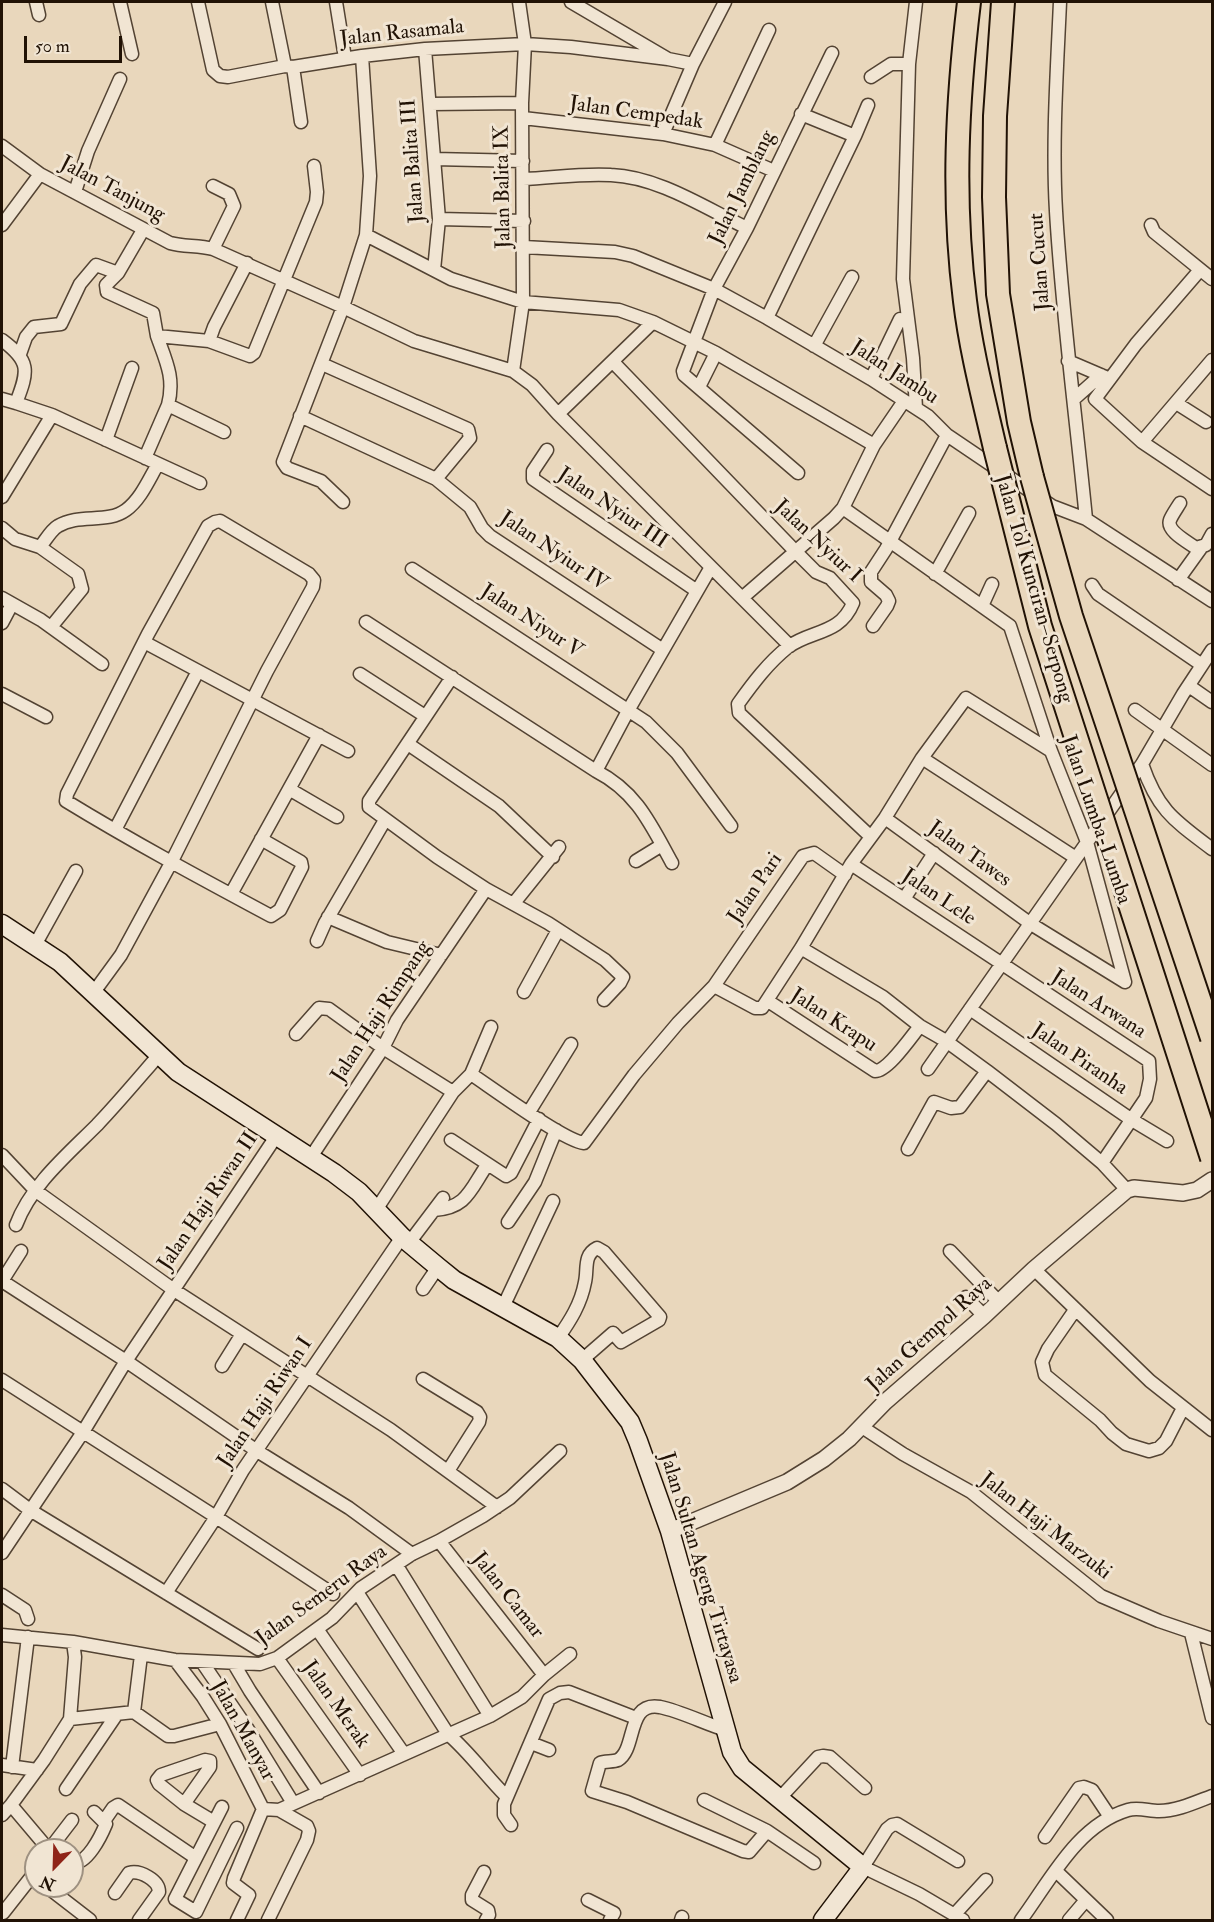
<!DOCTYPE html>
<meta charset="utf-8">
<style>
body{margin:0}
#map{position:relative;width:1214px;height:1922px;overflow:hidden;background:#e9d7bc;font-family:"IM FELL Double Pica",serif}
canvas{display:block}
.frame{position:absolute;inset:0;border:3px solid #211205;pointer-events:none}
.north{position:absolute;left:24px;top:1838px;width:60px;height:60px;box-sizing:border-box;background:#f1e5d3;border:2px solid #9e9181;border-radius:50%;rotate:203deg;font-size:16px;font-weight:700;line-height:24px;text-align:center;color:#211205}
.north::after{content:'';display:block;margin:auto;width:21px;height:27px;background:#8f2418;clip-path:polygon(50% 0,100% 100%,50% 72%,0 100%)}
.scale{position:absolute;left:24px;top:36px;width:98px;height:27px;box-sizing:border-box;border:3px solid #211205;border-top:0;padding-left:8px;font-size:18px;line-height:21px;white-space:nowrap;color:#211205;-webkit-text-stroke:4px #f1e5d3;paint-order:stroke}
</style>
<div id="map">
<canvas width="1214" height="1922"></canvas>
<div class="frame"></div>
<div class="north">N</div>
<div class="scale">50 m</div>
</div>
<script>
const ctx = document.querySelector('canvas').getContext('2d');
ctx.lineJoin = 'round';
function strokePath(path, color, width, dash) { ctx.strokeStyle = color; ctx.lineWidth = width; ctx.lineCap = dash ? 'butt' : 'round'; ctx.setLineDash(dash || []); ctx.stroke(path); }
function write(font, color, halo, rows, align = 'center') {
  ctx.font = font + ' "IM FELL Double Pica",serif'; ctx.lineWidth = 6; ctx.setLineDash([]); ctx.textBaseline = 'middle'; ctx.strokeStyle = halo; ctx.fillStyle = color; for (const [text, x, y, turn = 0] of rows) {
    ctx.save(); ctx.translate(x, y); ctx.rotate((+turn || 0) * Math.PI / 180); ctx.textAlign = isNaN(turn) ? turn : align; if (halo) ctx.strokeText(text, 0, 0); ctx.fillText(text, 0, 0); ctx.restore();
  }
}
const minor = new Path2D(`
 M36,2L39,15
 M120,2L132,54
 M198,2L213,70L220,76L228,77L285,66L293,67L362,56L425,49L525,44L571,47L668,59
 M272,2L285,66
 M336,2L345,58
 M571,2L668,59L693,64
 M916,2L909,64L903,279L913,358L916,408
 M1060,2C1057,70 1052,143 1056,211C1062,314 1076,416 1086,519
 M425,49L439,219L434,270
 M293,67L301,122
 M871,77L891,64H909
 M430,104L522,103
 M801,114L855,136
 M523,118L663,134L715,145L774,171
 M663,134L693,64L725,2
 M715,145L769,30
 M2,146L40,174L170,243C184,247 198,245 213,249L343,307L414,341L513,371L532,385L558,414L790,646
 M434,159L523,161
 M523,179C552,178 582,173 611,175C659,177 705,208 747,228
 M75,192L88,151L120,79
 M439,219L524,221
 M2,225L40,174
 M1151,225L1154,232L1212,279
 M366,235L451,279L523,302L619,310L653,322L716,353L874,445
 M524,247L615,252L633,256L714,289L767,318L871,379L928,416L947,435L1052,506L1086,519L1212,601
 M213,249L234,206L229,194L213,186
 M1200,270L1136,344L1095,399L1142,442L1212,489
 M118,273L143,230
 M767,318L855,136L868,105
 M2,340C30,361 29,370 16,403L2,399
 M209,341L214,327L247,263
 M814,346L852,277
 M20,354L26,337L34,327L61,324L80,284L96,265L118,273L106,285L107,292L153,313L157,336
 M1068,361L1110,379
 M613,362L795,551L816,572L830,578L853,603C840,635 811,630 788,647C768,663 753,683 738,704L739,713L871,837
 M322,364L468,429L470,438L436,479
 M513,371L523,302L522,103L525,44L519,2
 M871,379L900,319
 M699,387L716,353
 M1074,399L1101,375
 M16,403L52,415
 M1176,403L1206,422
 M168,405C175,378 166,361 157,336L209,341L250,356L254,353L316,202L317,192L314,166
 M558,414L653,322
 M300,416L436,479L470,507L482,528L490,536L663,650
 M106,440L132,368
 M1142,442L1212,360
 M547,450L533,471V479L697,591
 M145,458L168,405L224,432
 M798,473L684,375L683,371L714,289L747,228L832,53
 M2,497L52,415L200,483
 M343,502L321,481L287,468L283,462L343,307L366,235L370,176L362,56
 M1180,503C1177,508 1172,515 1170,520C1166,531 1188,542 1196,548L1206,545L1212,534
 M843,508L1010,626L1051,751L1087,842L1125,982
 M2,528L15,539L40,547L78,574L82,589L51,627
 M40,547C45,541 51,530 58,526C79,513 107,524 126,510C141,499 149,479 158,464
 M412,569L646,722L677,753L731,826
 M935,574L969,513
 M1178,580L1201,548
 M1092,585L1098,594L1202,665
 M2,598L41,620L102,664
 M742,598L834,518L843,508L874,445L904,401
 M982,606L992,584
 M366,622L596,771C637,792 651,825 672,863
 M2,623L12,604
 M873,626L887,606L889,601L886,595L871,582V572L886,549L947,435
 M144,642L348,751
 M360,674L425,716
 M452,677L369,801V807L437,857L486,889L548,923L605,960L623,977L620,983L604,1000
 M1189,686L1212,702
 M2,694L46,717
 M1135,710L1212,765
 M408,744L499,806L553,857
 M922,758L1076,858
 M1142,764C1158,811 1175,821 1212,849
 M596,771L629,709L711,567
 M289,789L337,817
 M885,818L1031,924L1125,982
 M115,830L198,671
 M636,861L662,845
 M851,864L1149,1061L1150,1079L1146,1098L1102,1163
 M231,894L319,735
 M904,899L934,853
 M514,903L559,847
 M328,917L387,942L441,955
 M317,941L325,923L385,820
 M35,945L76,871
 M801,948L883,997L920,1026L946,1041L987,1071L1056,1124L1102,1163L1127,1190
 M714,986L755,1008H762L801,948L851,864L885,818L922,758L966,698L1051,751
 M94,992L121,955L172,861L267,671L313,587L314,580L309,574L220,521L215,522L208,526L148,634L67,794L66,801C133,842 202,879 271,916L280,910L302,867L301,862L261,839
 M524,992L558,930
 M768,1001L875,1071C888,1071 911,1037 920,1026
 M970,1009L1132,1120L1167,1141
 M296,1034L319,1008L329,1009L383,1048L453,1092
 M928,1069L1142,764L1183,694L1212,650
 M471,1074L491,1027
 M529,1112L571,1044
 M451,1140L506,1176L511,1173L539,1119
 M908,1149L934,1102L951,1108L960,1107L987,1071
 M2,1155L36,1191L174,1290L391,1430L497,1507
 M311,1157L383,1048L397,1020L486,889
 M376,1210L453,1092L471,1074C492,1088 564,1141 584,1143L634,1075L678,1023L714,986L803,856L814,853L845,875
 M434,1210C467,1208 470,1190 487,1165
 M508,1222L535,1182L556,1130
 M16,1225C31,1185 67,1155 97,1125C118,1103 138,1079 158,1056
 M409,1243L443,1198
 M950,1251L999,1302
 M1034,1269L1150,1381L1212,1430
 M2,1281L126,1361L257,1451L349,1508L412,1554
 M2,1281L21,1251
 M423,1289L438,1267
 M966,1297L984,1316
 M503,1307L553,1201
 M1075,1310L1048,1349L1042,1362L1045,1375L1100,1420L1112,1433L1126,1444L1149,1451L1159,1448L1166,1441L1183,1408
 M558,1338C570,1321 581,1304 585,1282C588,1269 583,1255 597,1248L604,1252L660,1317L659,1320L621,1342L613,1333L582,1360
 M222,1366L242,1334
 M423,1379L477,1412L480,1417L479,1422L448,1471
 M2,1380L216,1517L333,1594
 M862,1427L903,1454L971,1492L1101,1596L1159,1621L1212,1639
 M2,1489L30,1510L258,1649
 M439,1541L544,1675
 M2,1553L83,1432L126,1361L277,1135
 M397,1566L490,1716
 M357,1592L448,1734C470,1753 486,1776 506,1796
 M166,1593L216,1517L243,1470L402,1237
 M2,1595L25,1610L28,1619
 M317,1629L404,1754
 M1191,1633L1212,1718
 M2,1635L73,1642L175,1660L260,1664L277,1658L332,1618L361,1588L412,1554L439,1541L483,1516L510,1498L560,1451
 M277,1658L360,1775
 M175,1660L203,1697L220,1724L263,1809L279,1810L307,1826L309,1831L307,1840L268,1920
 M202,1662L247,1728L293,1803
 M234,1664L250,1691L319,1793
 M134,1712L168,1736H174L220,1724
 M70,1719L134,1712L141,1655
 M726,1730C706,1724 680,1711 660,1707C626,1701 637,1749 618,1760C613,1762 605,1761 600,1763L592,1791L627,1802L743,1851L749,1852L767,1831L814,1863
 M531,1743L549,1750
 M2,1765L37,1770
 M12,1767L28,1637
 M66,1789L117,1714
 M779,1799L818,1757L823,1756L830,1757L865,1788
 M704,1800L767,1831
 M184,1804L210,1767V1761L205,1760L161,1775L157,1780L159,1784L184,1804L214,1822
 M11,1805L49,1850L72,1820
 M222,1807L175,1899L196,1912L237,1828
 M279,1810L490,1716L522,1697L544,1675L570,1654
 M2,1815L11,1805L44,1760L70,1719L75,1657L73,1642
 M104,1821L113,1808L118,1805L196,1858
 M511,1825L504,1815V1804L549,1699L560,1693L569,1692L636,1718
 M1045,1837L1079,1788L1084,1787L1092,1790L1110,1817
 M958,1861L897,1824L892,1825L887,1829L863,1867L919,1894L963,1920
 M72,1863C87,1865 101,1836 106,1824L94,1812
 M1056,1871L1107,1920
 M484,1872L472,1895V1900L488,1910L489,1915L486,1920
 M46,1886L90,1920
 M115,1893L129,1873C140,1870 159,1880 159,1892L139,1920
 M588,1900L614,1913L610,1920
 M3,1913L36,1871
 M954,1915L986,1880
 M237,1920L249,1895L233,1883L234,1878L263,1809
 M681,1920L682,1917
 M1021,1920C1050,1881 1077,1825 1128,1810C1138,1807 1149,1811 1159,1811C1177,1811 1196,1802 1212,1796
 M1069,1920L1086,1900`);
const tertiary = new Path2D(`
 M670,1531L787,1482L824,1459L849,1439L885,1402L984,1316L1034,1269L1127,1190L1134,1188L1183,1193L1197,1190L1212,1180`);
const secondary = new Path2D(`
 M2,924L60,962L178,1072L334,1173L359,1192L402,1237L438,1267L454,1280L558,1338L582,1360L630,1422L638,1441L670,1531L732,1752L742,1768L863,1867L823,1920`);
const motorway = new Path2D(`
 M969,2C957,102 952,200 965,301C971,351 984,400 995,448
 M1003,2L995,116L994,197L998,294L1019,422L1032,477`);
strokePath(minor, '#534333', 15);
strokePath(tertiary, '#534333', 18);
strokePath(secondary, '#211205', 21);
strokePath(motorway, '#211205', 26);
strokePath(minor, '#f1e5d3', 12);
strokePath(tertiary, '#f1e5d3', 15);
strokePath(secondary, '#f1e5d3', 18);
strokePath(motorway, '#e9d7bc', 22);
const motorwayBridge = new Path2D(`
 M995,448L1040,626L1212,1158
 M1032,477L1071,616L1212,1038`);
strokePath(motorwayBridge, '#211205', 26, []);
strokePath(motorwayBridge, '#e9d7bc', 22);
write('21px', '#211205', '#f1e5d3', [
 ["Jalan Rasamala",402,34,-6],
 ["Jalan Cempedak",636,114,8],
 ["Jalan Balita III",414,161,-94],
 ["Jalan Balita IX",504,187,-91],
 ["Jalan Jamblang",743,188,-64],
 ["Jalan Tanjung",112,190,28],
 ["Jalan Cucut",1041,262,-94],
 ["Jalan Jambu",894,373,33],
 ["Jalan Nyiur III",612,509,34],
 ["Jalan Nyiur I",817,542,43],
 ["Jalan Nyiur IV",553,552,34],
 ["Jalan Tol Kunciran–Serpong",1033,589,74],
 ["Jalan Niyur V",531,622,33],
 ["Jalan Lumba-Lumba",1095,820,71],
 ["Jalan Tawes",969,855,36],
 ["Jalan Pari",756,889,-56],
 ["Jalan Lele",938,898,34],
 ["Jalan Arwana",1098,1005,33],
 ["Jalan Haji Rimpang",382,1012,-57],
 ["Jalan Krapu",833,1021,33],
 ["Jalan Piranha",1079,1060,34],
 ["Jalan Haji Riwan II",209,1202,-56],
 ["Jalan Gempol Raya",930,1335,-42],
 ["Jalan Haji Riwan I",266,1403,-56],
 ["Jalan Haji Marzuki",1045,1527,38],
 ["Jalan Sultan Ageng Tirtayasa",700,1568,73],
 ["Jalan Semeru Raya",322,1596,-36],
 ["Jalan Camar",507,1596,52],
 ["Jalan Merak",335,1705,55],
 ["Jalan Manyar",242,1731,61]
]);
</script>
